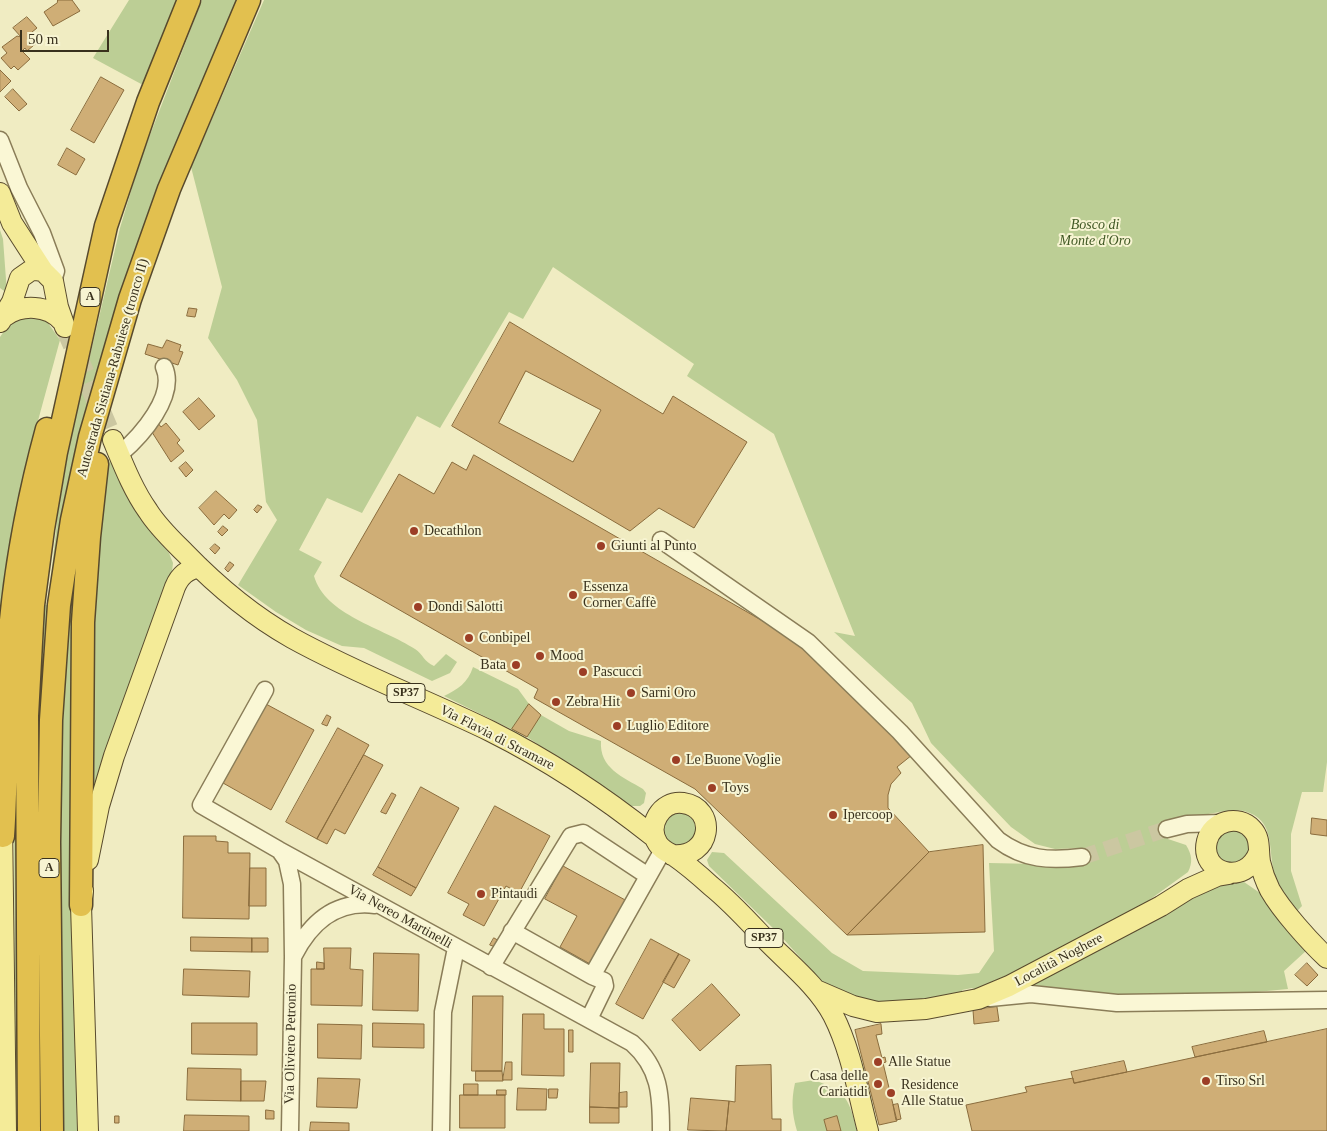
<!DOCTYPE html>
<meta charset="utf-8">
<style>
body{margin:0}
#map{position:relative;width:1327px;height:1131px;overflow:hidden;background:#f0ecc2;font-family:Georgia,serif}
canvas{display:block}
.scale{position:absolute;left:20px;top:30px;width:89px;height:22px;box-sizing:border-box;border:2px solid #39311d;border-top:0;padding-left:6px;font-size:15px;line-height:18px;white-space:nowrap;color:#39311d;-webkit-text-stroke:4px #f7f4d2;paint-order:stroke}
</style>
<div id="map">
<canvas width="1327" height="1131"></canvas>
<div class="scale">50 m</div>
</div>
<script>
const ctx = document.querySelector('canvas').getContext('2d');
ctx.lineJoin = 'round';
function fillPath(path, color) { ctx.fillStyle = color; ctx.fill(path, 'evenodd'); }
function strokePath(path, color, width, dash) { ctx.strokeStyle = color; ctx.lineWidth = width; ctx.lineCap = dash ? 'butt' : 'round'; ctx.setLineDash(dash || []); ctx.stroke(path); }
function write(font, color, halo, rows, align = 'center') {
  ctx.font = font + ' Georgia,serif'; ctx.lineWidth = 4; ctx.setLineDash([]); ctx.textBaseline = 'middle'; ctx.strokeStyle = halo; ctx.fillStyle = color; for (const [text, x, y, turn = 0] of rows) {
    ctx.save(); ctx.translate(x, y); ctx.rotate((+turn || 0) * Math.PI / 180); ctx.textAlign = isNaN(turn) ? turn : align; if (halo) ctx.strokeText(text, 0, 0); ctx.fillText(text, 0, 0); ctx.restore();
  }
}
fillPath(new Path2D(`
 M129,0H180L143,85L93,58Z
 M202,0H239L145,229L59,605H75L73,896L77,1131H16L14,827L23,605H48L58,512L70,441L120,228L140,161Z
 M264,0H1327V762L1323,792H1302L1291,834V871L1302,906L1297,911C1289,899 1279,888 1275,875C1267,850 1277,820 1244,811C1230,807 1184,820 1168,822V839L1186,845C1192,855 1193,862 1188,872L1134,911L979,992L972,988L962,990L963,995L877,1007L825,985L778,933L709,866L707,860L712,852L724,853L832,953L863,971L958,975L979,973L994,951L989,863L1084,865L1081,848L1055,849L1035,844L1011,827L931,743L912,703L834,632L855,636L774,434L687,376L694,364L553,267L523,319L509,312L440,428L417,416L362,513L327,498L299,550L322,562L314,576C325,615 383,628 415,649C423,654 424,662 434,666L446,654L457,662L450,673L432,681L364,648L342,646L306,630L276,612L238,585L277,520L266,502L257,420L237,380L208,338L222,287L191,167Z
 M0,230L3,239L7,293L0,288Z
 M23,314L46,320L60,340L36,428L0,661V337L9,324Z
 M111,453L132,505L169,553L173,563L171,580L91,805L95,544Z
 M473,667L518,689L529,704L541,715L569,731L601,741C599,768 623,777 643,789L646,793L644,803L640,806H631L527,737L444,696C458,689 468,683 473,667Z
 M663 829a17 17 0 1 1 34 0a17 17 0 1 1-34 0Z
 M1216 847a17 17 0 1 1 34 0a17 17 0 1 1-34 0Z
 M1244,882L1260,893L1307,950L1284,971L1288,989L1213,996L1130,997L1017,989L1213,887Z
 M814,1080C847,1092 849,1099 857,1131H797C792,1114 791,1101 795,1083Z`), '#bcce95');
const building = new Path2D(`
 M58,0H72L80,11L53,26L44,12L57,3Z
 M27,17L37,28L32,32L40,40L27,51L25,48L22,51L30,59L18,70L14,66L11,69L1,58L7,53L2,47L17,36L21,37L13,28Z
 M0,70L11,81L0,92Z
 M101,77L124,90L94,143L71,130Z
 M13,89L27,104L19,111L5,97Z
 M67,148L85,159L76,175L58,165Z
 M189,308L197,309L195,317L187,316Z
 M510,322L663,414L673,396L747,442L694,528L659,508L630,531L452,426Z
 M167,340L181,345L179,351L183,352L178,365L145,354L148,344L162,348Z
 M526,371L601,410L573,462L499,423Z
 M199,398L215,416L199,430L183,412Z
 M158,423L161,427L166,423L180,440L177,443L184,451L171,462L150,429Z
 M474,455L808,647L912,755L897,767L901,773L891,784L888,795V808L929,852L847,935L695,789L534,698L538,689L340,576L399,474L434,494L452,462L466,470Z
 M186,462L193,470L186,477L179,468Z
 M216,491L237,510L229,519L224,514L214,525L199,508Z
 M258,505L262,507L257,513L254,510Z
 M223,526L228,530L222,536L218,532Z
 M215,544L220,548L215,554L210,549Z
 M230,562L234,565L228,572L225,569Z
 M266,704L314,730L271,810L223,783Z
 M529,704L541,715L527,737L512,729Z
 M327,715L331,717L327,726L322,724Z
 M338,728L369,745L317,839L286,822Z
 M364,755L383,765L345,834L335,829L327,844L317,839Z
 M421,787L459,808L416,888L378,867Z
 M392,793L396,795L386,814L381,812Z
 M495,806L550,836L519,893L506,886L484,926L463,915L469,904L448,893Z
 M1312,818L1327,820V836L1311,834Z
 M184,836H216V841L228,842V853H250L249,919L183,918Z
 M983,845L985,932L847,935L929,852Z
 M563,866L627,901L592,965L560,947L577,916L545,899Z
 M378,867L416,888L411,896L373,875Z
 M250,868H266V906H249Z
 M191,937L252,938V952L191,951Z
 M252,938H268V952H252Z
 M494,938L501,942L498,948L490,945Z
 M651,939L679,954L643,1019L616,1004Z
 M324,948H351L350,969L363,970L362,1006L311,1005V969H324Z
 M374,953L419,954L418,1011L373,1010Z
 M679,954L690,960L674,988L663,982Z
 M317,962L324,963V969H317Z
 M1307,963L1318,975L1307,986L1295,975Z
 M184,969L250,971L249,997L183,995Z
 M712,984L740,1015L700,1051L672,1020Z
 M473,996H503L502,1071H472Z
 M997,1007L999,1021L974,1024L973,1010Z
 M523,1014H544V1029H564V1076L522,1075Z
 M192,1023H257V1055L192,1054Z
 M373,1023L424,1024V1048L373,1047Z
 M318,1024L362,1025L361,1059L318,1058Z
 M881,1024L882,1034L876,1035L882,1058L885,1057L886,1062L883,1063L897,1121L879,1125L855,1030Z
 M1327,1029V1131H972L966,1105L1027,1092L1025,1087L1073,1078L1074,1083Z
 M569,1030H573V1052H569Z
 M1264,1031L1267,1042L1195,1057L1192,1047Z
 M1124,1061L1127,1072L1074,1083L1071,1072Z
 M506,1062H512V1080H503Z
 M591,1063H620L619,1108L590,1107Z
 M771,1065L772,1119H781V1131H726L729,1101L735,1102L736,1066Z
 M188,1068L241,1069V1101L187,1100Z
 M476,1071H502L503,1081H476Z
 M318,1078L360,1079L357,1108L317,1107Z
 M241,1081H266L264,1101H241Z
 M464,1084H478V1095H464Z
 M518,1088L547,1089L546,1110H517Z
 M549,1089H558L557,1098H549Z
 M497,1090H506V1095H497Z
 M627,1092V1107H619V1093Z
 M460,1095H505V1128H460Z
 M691,1098L729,1101L726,1131L688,1130Z
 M898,1104L901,1119L896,1120L893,1105Z
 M590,1107L619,1108V1123H590Z
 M266,1110L274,1111V1119H266Z
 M185,1115L249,1116V1131H184Z
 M115,1116H119V1123H115Z
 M837,1116L841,1131H827L824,1120Z
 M311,1122L349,1123V1131H310Z`);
fillPath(building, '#cfae76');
strokePath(building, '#8a6c3d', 1);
strokePath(new Path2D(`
 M1082,857L1167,829`), '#cbc7a1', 16, [16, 8]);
strokePath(new Path2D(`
 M65,327L113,440`), '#cbc7a1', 20, [20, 10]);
const minor = new Path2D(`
 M0,140L19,188L42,233L56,271L53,281
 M120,454C141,436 177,396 164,367
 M661,540L808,642L900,732L998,840C1025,860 1050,861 1082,857
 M265,690L201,805L279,850L632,1043C660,1068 661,1095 661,1131
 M1167,829L1187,824L1220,823
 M280,851L287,861L292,884L293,957L290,1131
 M512,931L592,976
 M294,955C311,922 336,900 375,905
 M491,967L571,836L583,833L648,876
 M990,998L1031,994L1117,1003L1327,1000
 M589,1019L605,986L604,981L592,976L663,850
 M441,1131L443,1012L456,948`);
const major = new Path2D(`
 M0,193L12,223L43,271
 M5,316C22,304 48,305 62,321
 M0,322L12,302L20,278L30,271L36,270L43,271L53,281L58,307L65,327
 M113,440C123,464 133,490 148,511C158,527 172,540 185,553C216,585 253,616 292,638C355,673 424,699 490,731C548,760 604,797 654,837
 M2,821L6,1131
 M1259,852C1246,887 1199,874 1207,841C1212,821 1238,814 1252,829C1261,838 1258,850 1260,862C1262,871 1266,882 1270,890C1282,911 1310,942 1327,958
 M672,855C712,859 718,808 683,803C661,800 646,826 658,844C662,850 667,852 673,855C686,864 699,875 711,886C731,902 748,921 765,939C788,963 817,985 833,1015C851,1050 858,1093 868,1131
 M88,860L99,806L114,756L175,587C180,575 187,570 199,567
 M83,891L81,905L88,1131
 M816,990L853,1006L877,1012L926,1009L978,999L1009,986L1161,906L1188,889L1217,876L1229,874`);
const highway = new Path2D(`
 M3,836C8,768 4,699 10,631C16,563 29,495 47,429
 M81,905L83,622L89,537L97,464
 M29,1131L27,716L33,605L43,529L56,452L106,226L148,102L189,0
 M52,1131L49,842L51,720L59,605L72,520L90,437L130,299L169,189L249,0`);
strokePath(minor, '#8a7d58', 19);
strokePath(major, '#584a2d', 22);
strokePath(highway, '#584a2d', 25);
strokePath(minor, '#faf7d5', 16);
strokePath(major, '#f4eb98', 20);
strokePath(highway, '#e2c04f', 22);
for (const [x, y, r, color] of [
 [414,531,5,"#9c3e26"],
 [601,546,5,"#9c3e26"],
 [573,595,5,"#9c3e26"],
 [418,607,5,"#9c3e26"],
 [469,638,5,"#9c3e26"],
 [540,656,5,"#9c3e26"],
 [516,665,5,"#9c3e26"],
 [583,672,5,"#9c3e26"],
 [631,693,5,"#9c3e26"],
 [556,702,5,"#9c3e26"],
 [617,726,5,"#9c3e26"],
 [676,760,5,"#9c3e26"],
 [712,788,5,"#9c3e26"],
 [833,815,5,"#9c3e26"],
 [481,894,5,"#9c3e26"],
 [878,1062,5,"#9c3e26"],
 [1206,1081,5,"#9c3e26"],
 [878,1084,5,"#9c3e26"],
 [891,1093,5,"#9c3e26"]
]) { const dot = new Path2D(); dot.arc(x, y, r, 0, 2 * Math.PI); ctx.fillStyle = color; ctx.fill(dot); strokePath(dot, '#f7f4d2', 2); }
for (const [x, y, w] of [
 [90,297,20],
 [406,693,38],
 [49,868,20],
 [764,938,38]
]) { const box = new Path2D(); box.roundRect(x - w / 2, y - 9.5, w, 19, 4); ctx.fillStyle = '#f7f4d2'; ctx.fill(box); strokePath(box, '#39311d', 1); }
write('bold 12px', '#39311d', null, [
 ["A",90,297],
 ["SP37",406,693],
 ["A",49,868],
 ["SP37",764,938]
]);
write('italic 14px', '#3f5723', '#f7f4d2', [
 ["Bosco di",1095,225],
 ["Monte d'Oro",1095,241]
]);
write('14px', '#39311d', '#f7f4d2', [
 ["Autostrada Sistiana-Rabuiese (tronco II)",113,368,-74],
 ["Via Flavia di Stramare",497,738,27],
 ["Via Nereo Martinelli",400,917,29],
 ["Località Noghere",1059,960,-28],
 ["Via Oliviero Petronio",291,1044,-89]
]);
write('14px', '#39311d', '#f7f4d2', [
 ["Decathlon",424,531],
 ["Giunti al Punto",611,546],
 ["Essenza",583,587],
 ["Corner Caffè",583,603],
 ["Dondi Salotti",428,607],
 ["Conbipel",479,638],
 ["Mood",550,656],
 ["Bata",506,665,"right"],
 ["Pascucci",593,672],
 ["Sarni Oro",641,693],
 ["Zebra Hit",566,702],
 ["Luglio Editore",627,726],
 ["Le Buone Voglie",686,760],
 ["Toys",722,788],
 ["Ipercoop",843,815],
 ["Pintaudi",491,894],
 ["Alle Statue",888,1062],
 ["Casa delle",868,1076,"right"],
 ["Cariatidi",868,1092,"right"],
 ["Tirso Srl",1216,1081],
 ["Residence",901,1085],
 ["Alle Statue",901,1101]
], 'left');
</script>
